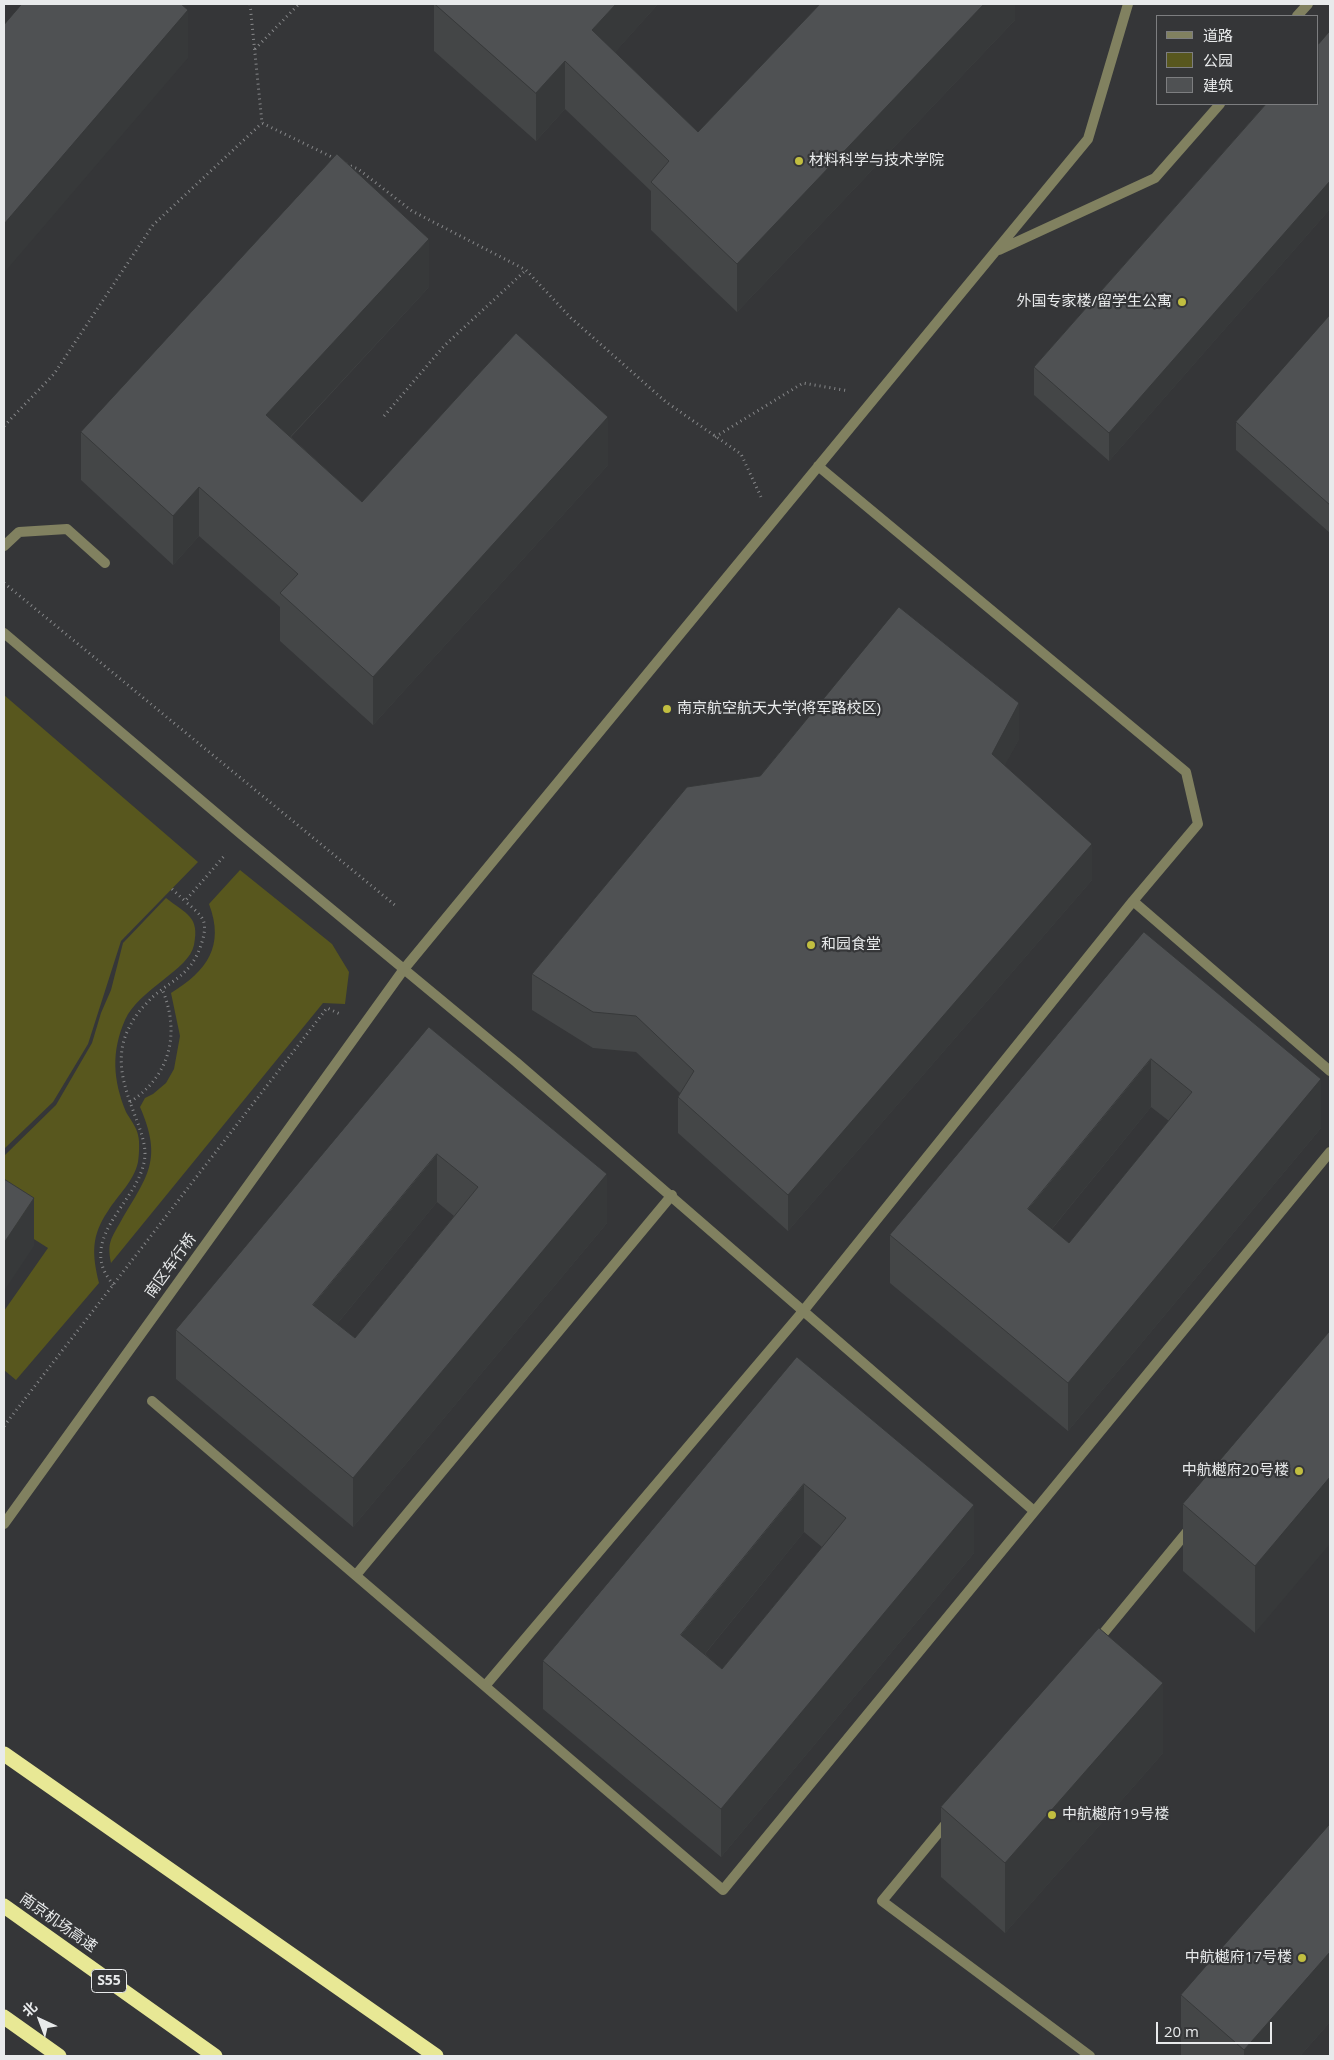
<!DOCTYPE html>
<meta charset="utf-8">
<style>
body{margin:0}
#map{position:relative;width:1334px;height:2060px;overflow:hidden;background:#353638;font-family:"Open Sans","Noto Sans SC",sans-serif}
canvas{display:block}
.frame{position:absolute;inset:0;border:5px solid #e8eaeb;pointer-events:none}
.legend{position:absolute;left:1156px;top:15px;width:162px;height:90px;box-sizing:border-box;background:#353638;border:1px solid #7d7e80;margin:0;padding:6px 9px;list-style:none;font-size:15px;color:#e8eaeb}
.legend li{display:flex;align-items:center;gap:10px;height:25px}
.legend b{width:25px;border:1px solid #7d7e80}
.north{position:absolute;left:15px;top:1995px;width:50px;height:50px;-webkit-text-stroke:4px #353638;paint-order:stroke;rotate:317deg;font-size:14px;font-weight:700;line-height:20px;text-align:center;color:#e8eaeb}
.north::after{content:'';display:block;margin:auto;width:18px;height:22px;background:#e8eaeb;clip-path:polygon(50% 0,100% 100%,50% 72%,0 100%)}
.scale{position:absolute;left:1156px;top:2022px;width:116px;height:22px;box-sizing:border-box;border:2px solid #e8eaeb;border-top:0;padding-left:6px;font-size:15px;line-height:18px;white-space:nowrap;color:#e8eaeb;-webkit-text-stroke:4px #353638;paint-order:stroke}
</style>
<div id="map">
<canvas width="1334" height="2060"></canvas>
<div class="frame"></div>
<ul class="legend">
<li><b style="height:6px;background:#818160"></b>道路</li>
<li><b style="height:14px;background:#58571e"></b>公园</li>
<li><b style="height:14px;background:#4f5153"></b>建筑</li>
</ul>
<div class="north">北</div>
<div class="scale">20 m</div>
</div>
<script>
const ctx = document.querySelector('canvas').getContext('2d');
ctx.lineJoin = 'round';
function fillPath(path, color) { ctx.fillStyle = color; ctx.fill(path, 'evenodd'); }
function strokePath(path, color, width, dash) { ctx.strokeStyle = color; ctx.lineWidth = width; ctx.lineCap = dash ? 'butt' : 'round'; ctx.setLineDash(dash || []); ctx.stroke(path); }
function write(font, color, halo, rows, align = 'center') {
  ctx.font = font + ' "Open Sans","Noto Sans SC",sans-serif'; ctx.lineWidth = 4.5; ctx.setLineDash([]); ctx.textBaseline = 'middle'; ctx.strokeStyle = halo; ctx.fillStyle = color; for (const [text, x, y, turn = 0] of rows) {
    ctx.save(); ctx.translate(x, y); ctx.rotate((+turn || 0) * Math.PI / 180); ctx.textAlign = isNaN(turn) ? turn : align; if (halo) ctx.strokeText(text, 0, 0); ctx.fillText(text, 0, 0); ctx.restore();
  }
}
fillPath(new Path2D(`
 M4,695L198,862L121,941L88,1044L53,1102L4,1149Z
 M240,870L332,944L349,972L345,1004L323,1003L111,1263C107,1242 111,1239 121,1221C148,1175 163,1160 140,1107L145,1098L153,1094L166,1083L174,1069L180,1036L171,993C207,971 225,946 209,904Z
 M166,898C186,914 200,916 194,945C189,970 139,989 125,1020C111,1052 113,1080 126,1112C130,1119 137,1128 138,1135C140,1142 139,1156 138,1162C134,1181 118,1195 108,1211C91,1236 92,1254 99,1283L16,1380L4,1370V1311L48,1248L4,1220V1156L56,1105L92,1043L101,1013L111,990L123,943Z`), '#58571e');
strokePath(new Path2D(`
 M250,4L262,123L336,159
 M255,49L299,4
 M346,164L358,169L412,211L526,270L571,318L666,402L741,454L761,497
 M384,416L444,346L526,270
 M4,426L54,374L153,225L262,123
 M715,437L803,383L849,391
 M4,583L396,906
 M172,889L185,901L226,854
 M130,1102C170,1076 181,1033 162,989
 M113,1285C110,1280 105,1274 103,1268C89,1227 144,1195 145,1154C145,1143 141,1132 137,1121C127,1094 115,1066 125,1037C129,1026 136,1014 145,1005C167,979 190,981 202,942C204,936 206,926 203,920C200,913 190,906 185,901
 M4,1426L327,1008L340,1014`), '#87888a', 3, [1, 4]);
strokePath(new Path2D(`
 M1297,16L1308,4
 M999,250L1155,178L1220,104
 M818,466L1186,772L1198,824L1133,901
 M4,546L19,532L67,529L105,563
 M4,633L242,835L516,1062L1034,1511
 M152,1401L723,1890L1330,1152
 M4,1524L404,969L1088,139L1128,4
 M356,1575L672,1195
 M485,1686L804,1310L1133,901L1330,1071`), '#818160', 10);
strokePath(new Path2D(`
 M1097,1641L1191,1527
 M949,1820L882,1901L1090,2056`), '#818160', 10);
strokePath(new Path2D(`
 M4,1754L436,2056
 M4,1906L215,2056
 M4,2017L59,2056`), '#e8e895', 15);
fillPath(new Path2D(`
 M434,4H658L615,52L698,132L1015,4V20L737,312L651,230V191L565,109L536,141L434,51Z
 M1330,31V209L1109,461L1034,395V367Z
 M429,287L291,437L362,502L608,465L373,725L280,641V607L199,536L173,565L81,480V432Z
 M1330,315V533L1236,450V422Z
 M1019,739L1004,766L1092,880L788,1231L678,1133V1097L680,1093L636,1052L593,1048L532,1010V974Z
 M1144,932L1321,1128L1068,1431L890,1283V1235ZM1151,1107L1169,1121L1069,1243L1052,1229Z
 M429,1027L607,1223L353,1527L176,1379V1330ZM437,1202L454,1216L355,1338L337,1324Z
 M1330,1331L1255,1633L1183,1571V1504Z
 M797,1357L974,1553L721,1857L543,1709V1661ZM804,1532L822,1547L722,1669L705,1654Z
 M1163,1753L1005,1933L941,1877V1807Z
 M1181,1995L1330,2022L1300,2056H1181Z`), '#444647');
fillPath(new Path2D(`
 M616,4H658L592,78V30Z
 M984,4H1015V20L737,312V264Z
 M188,10V58L4,273V224Z
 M565,61V109L536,141V93Z
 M1330,181V209L1109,461V433Z
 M429,239V287L266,463V415Z
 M608,417V465L373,725V677Z
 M199,487V536L173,565V516Z
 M1019,703V739L992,790V754Z
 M1092,844V880L788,1231V1195Z
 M1151,1059V1107L1028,1258V1209Z
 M1321,1079V1128L1068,1431V1383Z
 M437,1154V1202L313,1353V1305Z
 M607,1174V1223L353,1527V1478Z
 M34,1198V1246L4,1291V1243Z
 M1330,1477V1544L1255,1633V1566Z
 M804,1484V1532L681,1683V1635Z
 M974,1505V1553L721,1857V1809Z
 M1163,1683V1753L1005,1933V1863Z
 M1330,1952V2022L1300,2056H1244V2050Z`), '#37393a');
const building = new Path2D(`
 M22,4H181L188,10L4,224V25Z
 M435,4H616L592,30L698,132L820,4H984L737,264L651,182L669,161L565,61L536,93Z
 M1330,31V181L1109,433L1034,367L1266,104H1318V45Z
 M337,154L429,239L266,415L362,502L516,333L608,417L373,677L280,593L298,574L199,487L173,516L81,432Z
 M1330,315V505L1236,422Z
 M899,607L1019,703L992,754L1092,844L788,1195L678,1097L694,1071L636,1016L593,1012L532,974L687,787L760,776Z
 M1144,932L1321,1079L1068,1383L890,1235ZM1151,1059L1192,1092L1069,1243L1028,1209Z
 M429,1027L607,1174L353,1478L176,1330ZM437,1154L478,1187L355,1338L313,1305Z
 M4,1179L34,1198L4,1243Z
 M1330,1331V1477L1255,1566L1183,1504Z
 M797,1357L974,1505L721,1809L543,1661ZM804,1484L846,1518L722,1669L681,1635Z
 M1099,1628L1163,1683L1005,1863L941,1807Z
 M1330,1824V1952L1244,2050L1181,1995Z`);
fillPath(building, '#4f5153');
strokePath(building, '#37393a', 1);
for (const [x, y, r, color] of [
 [799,161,5,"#c1be40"],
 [1182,302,5,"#c1be40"],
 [667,709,5,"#c1be40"],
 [811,945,5,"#c1be40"],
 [1299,1471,5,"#c1be40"],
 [1052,1815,5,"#c1be40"],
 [1302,1958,5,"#c1be40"]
]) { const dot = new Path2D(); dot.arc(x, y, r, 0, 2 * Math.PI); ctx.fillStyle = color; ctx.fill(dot); strokePath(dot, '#353638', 2); }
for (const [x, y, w] of [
 [109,1981,35]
]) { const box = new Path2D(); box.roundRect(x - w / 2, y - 11.5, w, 23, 4); ctx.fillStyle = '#353638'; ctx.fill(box); strokePath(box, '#e8eaeb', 1); }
write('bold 14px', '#e8eaeb', null, [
 ["S55",109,1981]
]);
write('15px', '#e8eaeb', '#353638', [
 ["材料科学与技术学院",809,161],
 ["外国专家楼/留学生公寓",1172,302,"right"],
 ["南京航空航天大学(将军路校区)",677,709],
 ["和园食堂",821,945],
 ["中航樾府20号楼",1289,1471,"right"],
 ["中航樾府19号楼",1062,1815],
 ["中航樾府17号楼",1292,1958,"right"]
], 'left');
write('15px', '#e8eaeb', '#353638', [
 ["南区车行桥",171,1266,-54],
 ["南京机场高速",58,1923,35]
]);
</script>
